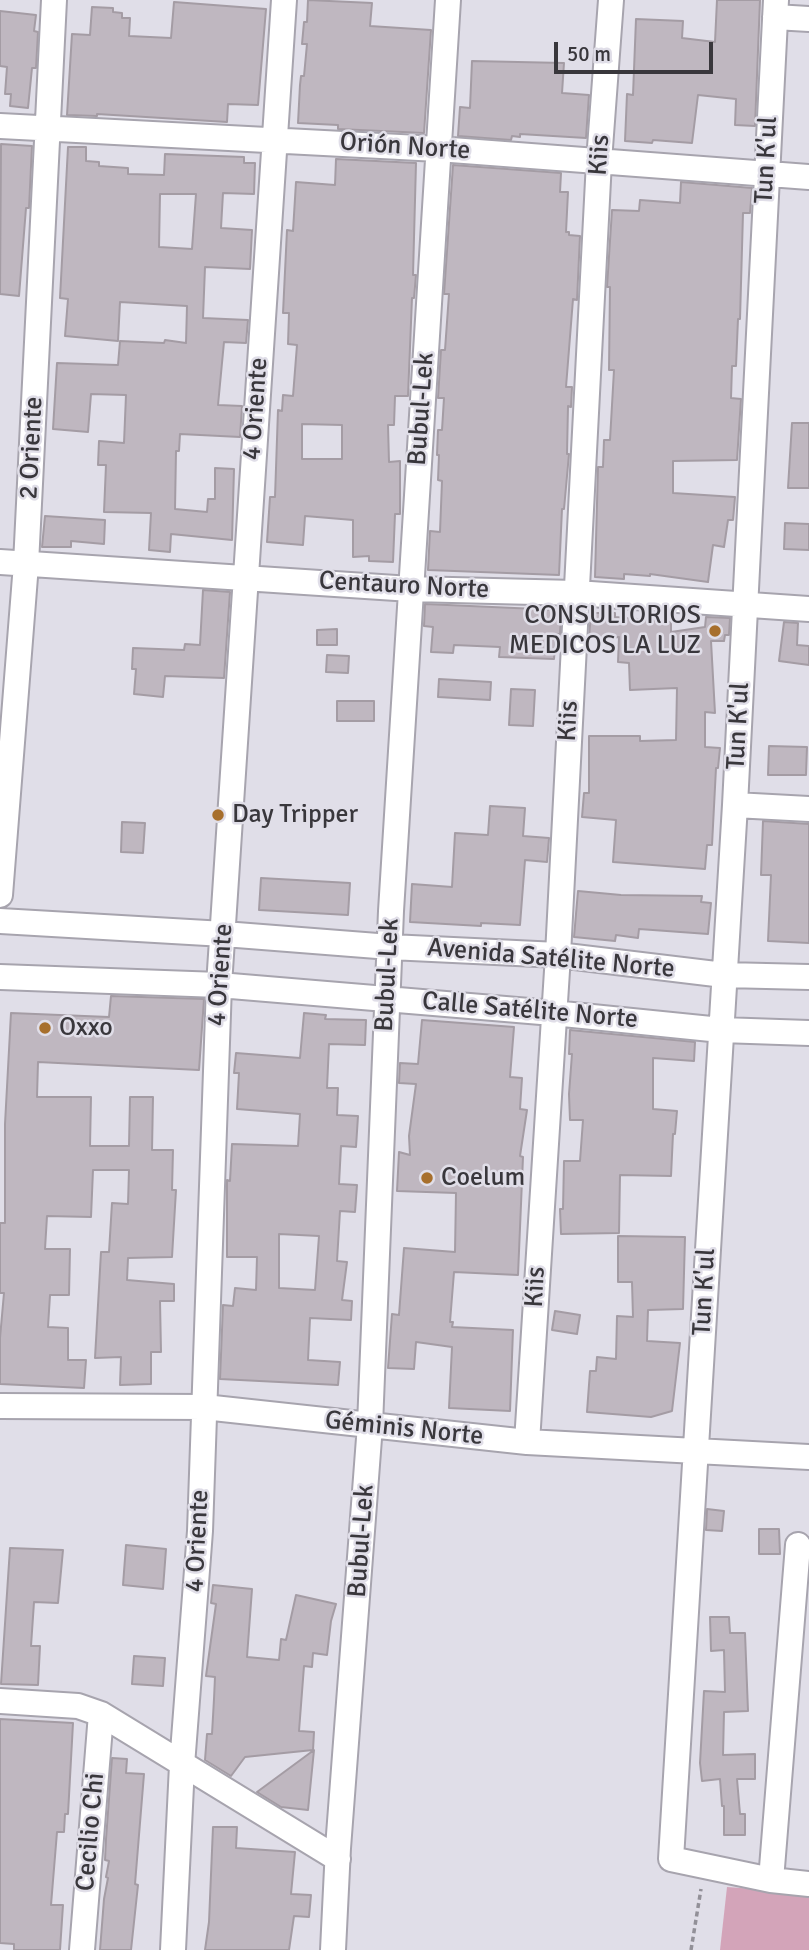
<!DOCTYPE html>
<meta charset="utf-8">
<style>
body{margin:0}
#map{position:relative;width:809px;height:1950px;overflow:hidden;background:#e0dee8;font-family:Signika,sans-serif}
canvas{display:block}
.scale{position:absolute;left:554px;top:42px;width:159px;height:32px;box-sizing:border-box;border:4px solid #39373c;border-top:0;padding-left:9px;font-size:21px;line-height:24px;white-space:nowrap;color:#39373c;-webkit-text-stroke:5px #e0dee8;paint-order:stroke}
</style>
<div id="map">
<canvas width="809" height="1950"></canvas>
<div class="scale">50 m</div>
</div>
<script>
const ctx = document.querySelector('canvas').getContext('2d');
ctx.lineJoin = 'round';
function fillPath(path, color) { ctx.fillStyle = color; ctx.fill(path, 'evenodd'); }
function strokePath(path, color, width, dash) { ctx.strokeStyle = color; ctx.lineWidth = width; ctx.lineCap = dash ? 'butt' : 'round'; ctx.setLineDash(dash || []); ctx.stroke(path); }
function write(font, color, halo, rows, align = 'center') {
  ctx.font = font + ' Signika,sans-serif'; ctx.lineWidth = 5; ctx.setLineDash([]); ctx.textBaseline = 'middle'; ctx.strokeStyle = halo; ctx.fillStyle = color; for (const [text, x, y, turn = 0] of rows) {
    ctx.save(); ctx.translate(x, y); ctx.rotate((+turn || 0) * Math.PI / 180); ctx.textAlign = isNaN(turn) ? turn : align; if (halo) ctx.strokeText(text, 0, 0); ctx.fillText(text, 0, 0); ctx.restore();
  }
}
fillPath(new Path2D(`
 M727,1887L809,1893V1950H720Z`), '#d3a4b9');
const building = new Path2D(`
 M308,0L372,3L370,26L431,30L424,133L338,129V125L298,123L300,85L301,76H304L307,44H302L304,22H307Z
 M717,0H760L755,126L735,125L736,99L698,95L692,143L653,140L652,143L625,141L627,94L633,95L636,19L683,21L682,38L715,42Z
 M174,2L266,9L258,105L228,104L227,122L97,114V116L67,115L72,34L90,35L92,7L113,8V12L122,13V18H130L129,36L171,38Z
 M0,11L36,15L34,31L38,32L36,68H32L28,108L10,106L11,94H5L7,67L0,66Z
 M472,61L564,63L562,93L589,95L586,138L520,134V137L512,136L511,140L458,136L460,107L470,108Z
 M1,144L32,146L29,208H26L19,296L0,294Z
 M68,147H86V161L99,162V166L128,168V174L164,175L165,154L244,157V163H255L254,194L223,193L221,228L252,230L250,269L205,267L203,318L248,320L246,343L224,342L218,405L242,406L240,437L180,434L179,451H176L175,509L207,512L208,499H215V468L234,469L232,540L171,534L170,552L149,550L151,513L104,512L106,465H98L99,441L124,443L126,395L91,394L88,432L53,429L57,363L118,365L120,341L164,343L165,340L186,343L187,306L120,302L118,341L65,336L68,299L60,298ZM160,194H196L192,249L159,247Z
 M336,159L416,163L413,275H416L414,298H412L408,396H395L394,425H388L389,462L400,461V514H395L393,562L369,561V556L353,557V520L305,516L303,545L267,542L270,497H275L278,410L282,411L283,395L293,396L297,345L288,344L289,313H283L287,230L293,231L296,182L335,185ZM302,424L342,425V459H302Z
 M453,165L561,173L560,192H568L566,232H569V235L580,236L577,300L573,299L566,387H572L571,407L568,406L567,454H569L564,509H562L559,575L428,570L430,531L440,532L442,481L438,480L439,455H437L438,430H442L444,398H438L441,350H445L449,294H444Z
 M681,182L752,188L750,213H743L740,319H738L736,366H732L731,398L741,399L737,460L673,461V493L735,497L733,520H728L724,547L713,545L708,582L650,574V576L624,574V579L595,577L598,467H603L604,440H610L614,370H609L610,287H607L612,210L639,211L640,200L680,203Z
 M792,423H809V488H788Z
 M45,516L105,520L104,544L71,541V547H42Z
 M785,523L809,524V550L784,549Z
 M203,590L230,592L224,678L165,676L163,697L134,694L136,669H132L133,648L184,650L185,644L200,645Z
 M425,604L559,610L558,614H561L560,634H556L554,659L499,657L500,647L454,645L453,653L431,652L433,627L424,626Z
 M591,613H615V617L671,622V632L705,627L706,617L730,618L729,635H725L724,641H711L715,713L705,712V747L720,748L718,768H716L712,845H707L705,869L613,862L616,820L582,817L584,793H589V736H640V741L676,740L677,688L630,690L629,663L618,662L619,637L589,638Z
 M784,622L798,623L797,645L809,646V665L779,661Z
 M337,629V645H317V630Z
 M327,655L349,656L348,673L326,672Z
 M439,679L491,682L490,700L438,697Z
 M511,689L535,690L533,726L509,725Z
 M337,701H374V721H337Z
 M769,746L807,747L806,775H768Z
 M490,806L525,808L523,836L549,838L547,862L525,860L520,925L481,923V926L410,922L412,884L452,887L455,833L488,835Z
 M763,821L809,824V943L768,941L771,875H761Z
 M122,822L145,823L143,853L121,852Z
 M261,878L350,883L348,915L259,910Z
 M578,891L621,895L702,896L701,902L711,903L708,934L639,929L638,938L616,935L615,941L574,937Z
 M111,996L204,999L199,1070L38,1062L37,1097H91L90,1146H129L130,1097H153L152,1150H173L172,1190H176L172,1257L128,1258L127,1280L174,1284V1301H160L161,1352H151V1384L120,1385L121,1357L95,1358L101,1252H109L112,1203L128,1204L129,1170H93L91,1217L47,1216L45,1249H70L69,1295H50L48,1327L68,1328V1360H86L84,1388L0,1384V1338L4,1293H0V1223H5V1124L11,1013L109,1017Z
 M304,1013L326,1015L325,1019L366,1020L365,1045L329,1044L327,1088H338L337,1115L358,1116L356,1147L341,1146L339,1184L357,1185L355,1212L340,1211L337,1261L347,1262L342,1300L352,1301L351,1320L310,1318L308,1360L340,1362L338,1385L220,1379L223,1305L233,1306L235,1288L256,1290L257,1257H227V1180L230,1181L232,1144L298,1146L300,1114L237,1109L239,1073H234L236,1053L300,1058ZM279,1234L319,1236L315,1290L279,1288Z
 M422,1020L514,1027L510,1077L522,1078L520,1109L527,1110L520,1156L523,1157L518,1275L454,1272L450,1322H453L452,1327L513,1330L510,1411L449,1408L452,1347L416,1342L414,1369L388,1368L392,1314L399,1315L404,1248L455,1252L456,1193L397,1191L399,1152L410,1155L409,1136L416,1084L399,1083L400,1063L418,1064Z
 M570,1030L695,1042L694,1061L653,1058V1109L677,1111L675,1134H673L671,1176L620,1175L619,1233L561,1234L560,1209H563L564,1161H580L583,1120H570L569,1094L572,1054H569Z
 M618,1236L685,1237L683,1309L648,1310L647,1341L680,1343L672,1411L651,1417L587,1412L590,1371H596L597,1357L616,1359L617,1316L633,1317L632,1282H618Z
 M555,1311L580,1315L577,1334L552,1330Z
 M707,1509L724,1511L722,1531L706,1530Z
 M759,1529H779L780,1554H759Z
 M126,1545L166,1549L163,1589L123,1585Z
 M10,1548L63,1550L58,1603L34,1602L31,1646H40L38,1685L1,1684Z
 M213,1585L252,1589L247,1657L279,1660L281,1639L286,1640L296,1595L336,1604L331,1621L327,1655L313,1653L312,1667L304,1666L299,1731L314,1732L313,1750L245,1757L231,1776L205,1760L207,1734H212L214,1699L215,1677L206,1676L216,1604L211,1603Z
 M710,1617H729L730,1633H745L748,1711L724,1712L723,1755L755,1754V1779H737L740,1814H745V1835H724V1806H722L720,1779L702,1781L700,1763L704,1691L725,1692L724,1650L711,1651Z
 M134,1656L165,1658L163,1686L132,1684Z
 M0,1719L73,1723L68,1814H65L64,1832H57L51,1905H63L60,1950H14V1944L0,1943Z
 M314,1750L308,1810L281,1807L257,1792Z
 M112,1758L127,1759L126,1773L144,1774L135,1884L138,1885L131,1950H100L104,1899L108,1878L106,1877L109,1861L105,1860L106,1839Z
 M213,1827H237L236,1848L295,1852L291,1894L311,1895L309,1917L294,1916L289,1950H205L209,1922Z`);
fillPath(building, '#bfb7c0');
strokePath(building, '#a49ca4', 2);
const minor = new Path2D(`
 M776,0L735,805L671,1859L771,1880L809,1884
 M775,17L809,19
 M0,126L438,149L809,177
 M0,562L411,589L576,593L809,609
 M735,805L809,809
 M0,895L26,564L54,0
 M0,921L224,934L390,947L558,955L724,975L809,977
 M0,977L219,985L553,1013L721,1030L809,1033
 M0,1406L204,1407L527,1442L809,1457
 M527,1442L558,955L599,161L611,0
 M0,1701L78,1706L101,1714L338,1859
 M771,1880L798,1545
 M82,1950L101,1714
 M173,1950L182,1765L200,1531L219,985L284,0
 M333,1950L338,1848L370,1425L391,911L448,0`);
strokePath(minor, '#a7a4ae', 28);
strokePath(new Path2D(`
 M691,1950L701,1889`), '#929098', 3.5, [5, 3.5]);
strokePath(minor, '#fff', 24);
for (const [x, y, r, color] of [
 [715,631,7,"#a76f2c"],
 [218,815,7,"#a76f2c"],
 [45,1028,7,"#a76f2c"],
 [427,1178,7,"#a76f2c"]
]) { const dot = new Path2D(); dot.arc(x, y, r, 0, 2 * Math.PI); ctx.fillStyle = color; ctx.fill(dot); strokePath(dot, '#e0dee8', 2.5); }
write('26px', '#39373c', '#e0dee8', [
 ["Orión Norte",405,147,4],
 ["Kiis",600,155,-86],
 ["Tun K'ul",767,160,-87],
 ["4 Oriente",256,409,-86],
 ["Bubul-Lek",422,409,-86],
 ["2 Oriente",32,448,-87],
 ["Centauro Norte",404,586,3],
 ["Kiis",569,721,-87],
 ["Tun K'ul",739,726,-87],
 ["Avenida Satélite Norte",551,959,5],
 ["4 Oriente",221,975,-86],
 ["Bubul-Lek",388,975,-87],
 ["Calle Satélite Norte",530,1011,5],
 ["Kiis",536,1287,-87],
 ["Tun K'ul",705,1292,-87],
 ["Géminis Norte",404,1429,6],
 ["4 Oriente",198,1541,-87],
 ["Bubul-Lek",362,1541,-86],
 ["Cecilio Chi",91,1832,-85]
]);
write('26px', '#39373c', '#e0dee8', [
 ["CONSULTORIOS",701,616,"right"],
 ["MEDICOS LA LUZ",701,646,"right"],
 ["Day Tripper",232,815],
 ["Oxxo",59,1028],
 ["Coelum",441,1178]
], 'left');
</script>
